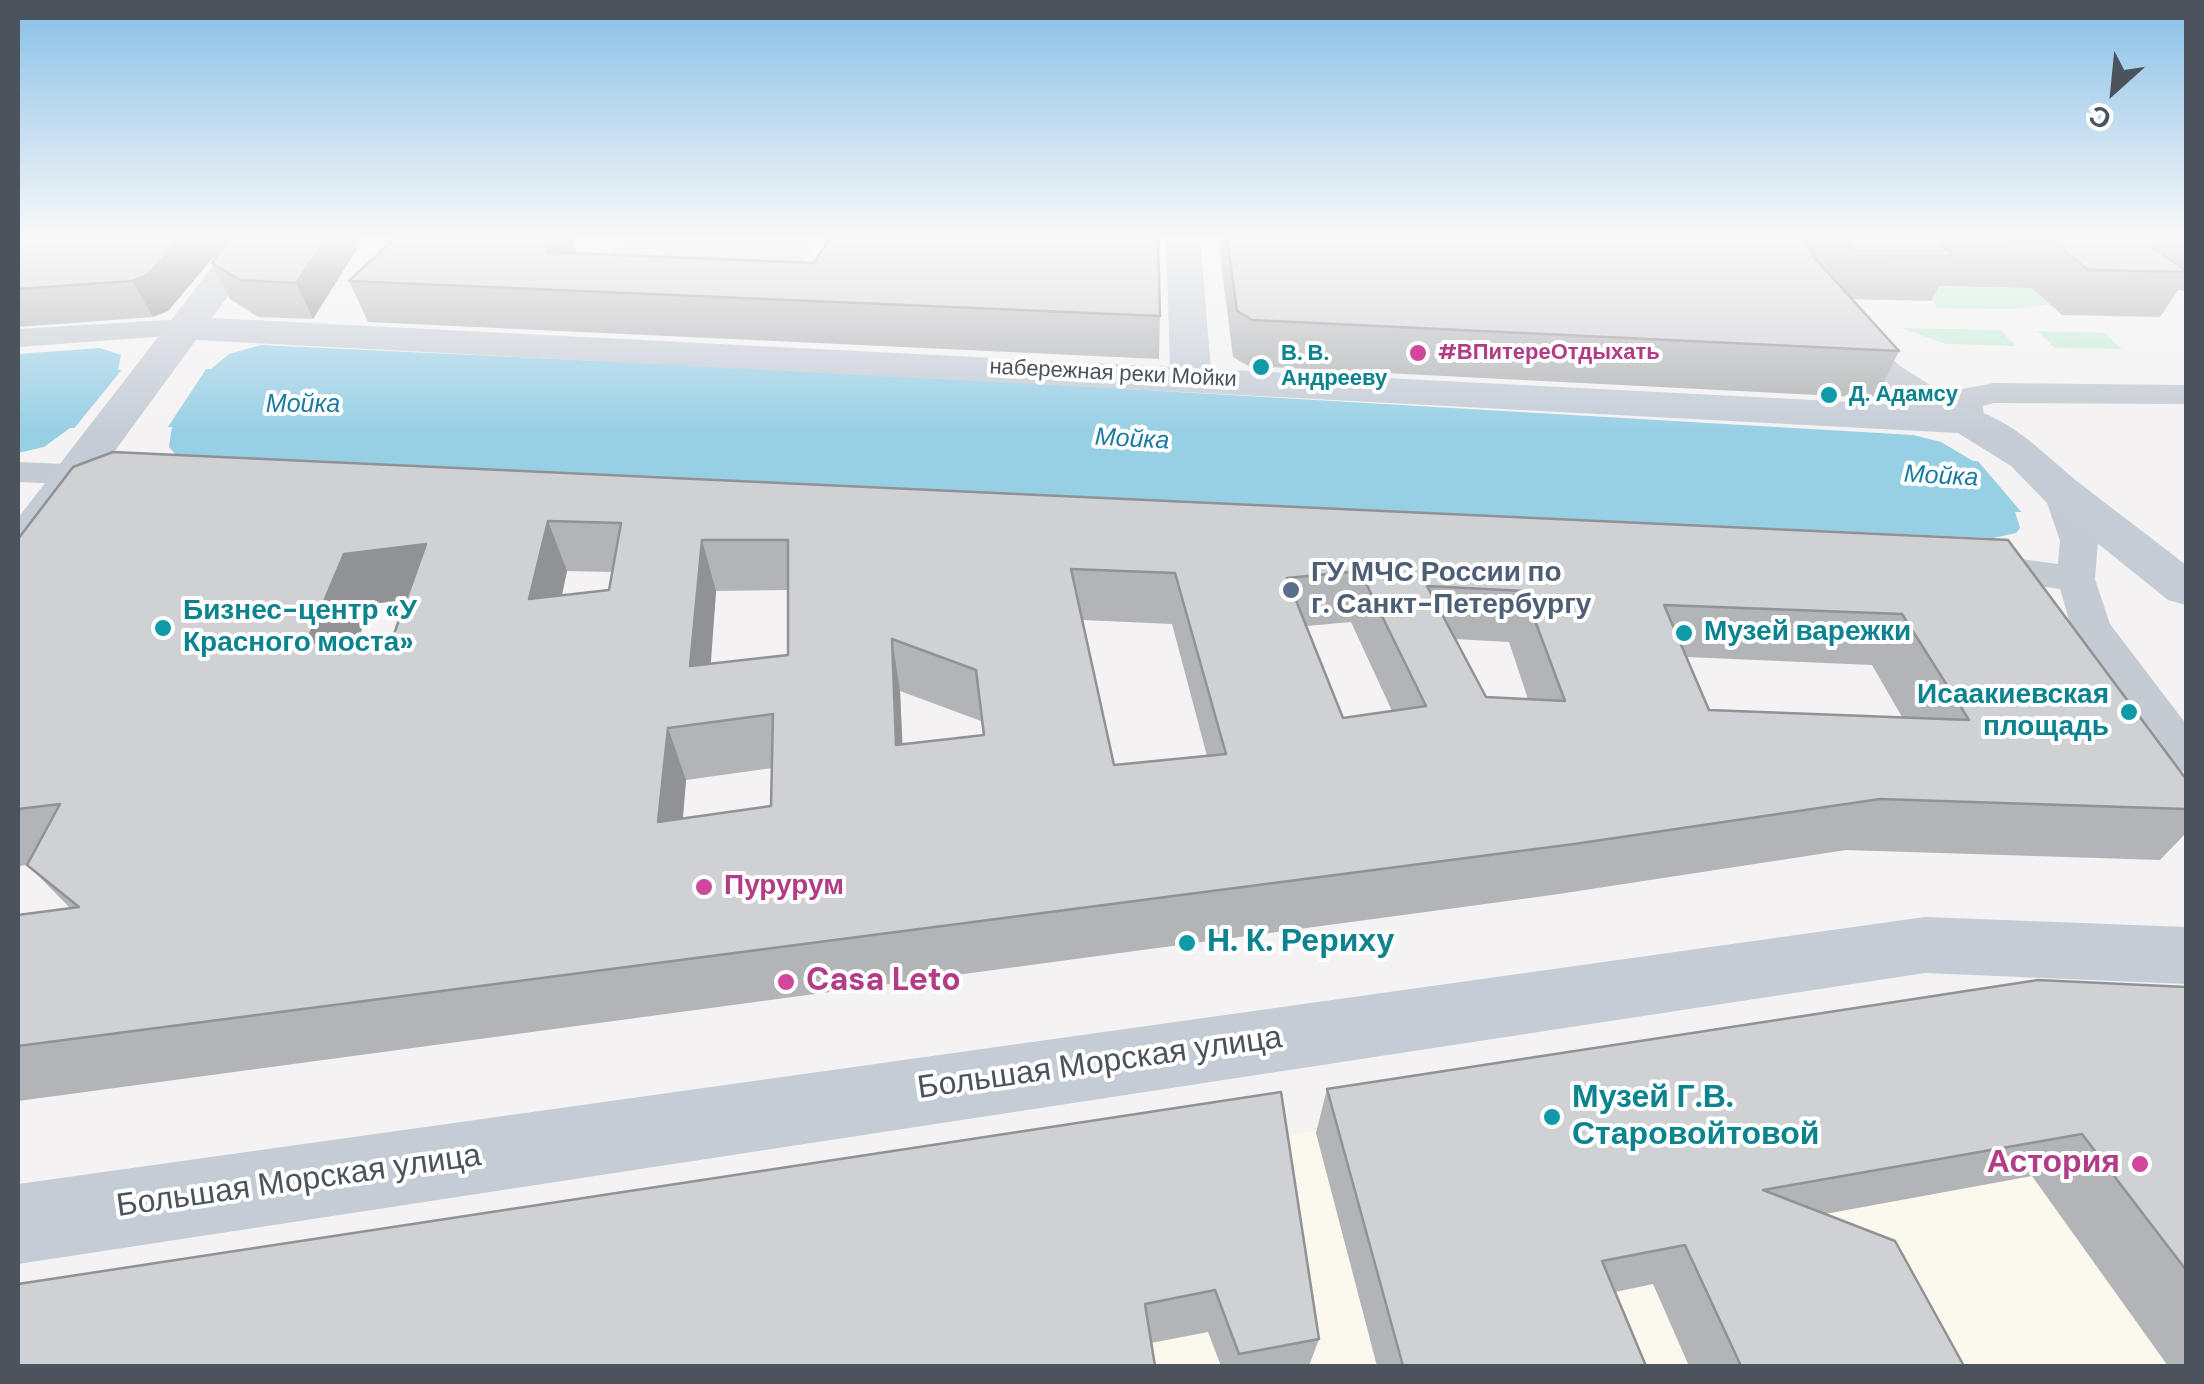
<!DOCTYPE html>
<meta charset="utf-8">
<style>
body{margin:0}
#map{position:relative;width:2204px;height:1384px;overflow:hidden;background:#f4f2f2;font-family:"DM Sans",sans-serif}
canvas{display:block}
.frame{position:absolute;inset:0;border:20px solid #4b535d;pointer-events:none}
.north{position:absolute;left:2064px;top:40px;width:100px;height:100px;-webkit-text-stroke:8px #fff;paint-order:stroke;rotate:207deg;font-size:28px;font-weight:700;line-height:40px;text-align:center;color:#4b535d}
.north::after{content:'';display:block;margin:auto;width:35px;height:45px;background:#4b535d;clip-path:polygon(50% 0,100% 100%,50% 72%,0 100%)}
</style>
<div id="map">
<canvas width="2204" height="1384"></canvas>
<div class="frame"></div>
<div class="north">С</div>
</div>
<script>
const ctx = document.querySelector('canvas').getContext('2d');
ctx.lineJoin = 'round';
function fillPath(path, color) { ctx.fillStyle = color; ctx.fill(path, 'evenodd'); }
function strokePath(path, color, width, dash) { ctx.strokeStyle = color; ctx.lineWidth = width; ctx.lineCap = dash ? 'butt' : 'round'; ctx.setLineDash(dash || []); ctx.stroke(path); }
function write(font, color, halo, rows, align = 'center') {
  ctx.font = font + ' "DM Sans",sans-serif'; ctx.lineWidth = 8; ctx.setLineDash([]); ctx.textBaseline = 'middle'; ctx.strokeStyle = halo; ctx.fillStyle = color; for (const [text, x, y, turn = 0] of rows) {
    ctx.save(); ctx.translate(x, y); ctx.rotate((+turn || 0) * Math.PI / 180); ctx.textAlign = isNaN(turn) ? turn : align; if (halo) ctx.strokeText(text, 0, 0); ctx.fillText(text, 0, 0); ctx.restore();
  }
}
fillPath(new Path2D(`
 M1996,1024L2186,1366H1146L1114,1162Z`), '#fbf8ee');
fillPath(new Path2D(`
 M622,239H816L802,267L609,256Z`), '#e5e3e3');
fillPath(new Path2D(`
 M1917,286L2032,288L2051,304L2011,309L1938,308Z
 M1901,328L2000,330L2016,346L1946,344Z
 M2038,331L2104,333L2122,349L2055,348Z`), '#c5ecd7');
fillPath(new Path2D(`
 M261,345L854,373L1913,435L1941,442L1973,461L2186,465V515L2015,512L2020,528L2016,533L1993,538L361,467L190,459L176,455L169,447L172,427L70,428L44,447L18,453V354L100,348L121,355L118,370L211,369L229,354Z`), '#97cfe5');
fillPath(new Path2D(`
 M208,366L166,430L72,431L124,367Z
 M1977,460L2186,464V517L2023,514Z`), '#f4f2f2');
fillPath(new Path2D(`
 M185,319L195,322L200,328L195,334L18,347V329Z
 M1848,326L1859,329L1900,366L1954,400L1962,389L1994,383L2186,385V404L1994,403L1983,406L1984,421L1980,428C1942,437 1855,366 1833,335L1837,329Z
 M18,462L112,466L124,469L129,476L124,483L112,486L18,482Z
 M2061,480L2073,484L2098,541L2095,579L2110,624L2186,724V772L2170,768L2071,627L2060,589L1976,577L1963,573L1957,565L1963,557L1976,553L2058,564L2060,541L2043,491L2049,484Z`), '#c4cbd2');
fillPath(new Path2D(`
 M234,239H269L212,318L1170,367L1166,239H1200L1211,369L1968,408C2015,420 2046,457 2082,485C2116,512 2152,538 2186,565V605L2168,600L2045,501L2011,466L1958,433L196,340L35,560L18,565V518Z
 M1925,917L2186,927V984L1925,973L18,1264V1184Z`), '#c4ccd6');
fillPath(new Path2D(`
 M18,239H229L168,311L153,317L18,327Z
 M230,239H363L313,319L258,317L230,299L212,263Z
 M394,239H572L576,253L1160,316L1159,359L368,322L349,281Z
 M1218,239H2186V291L2178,290L2160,317L2062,315L2032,288L1939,286L1931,301L1852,299L1899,351L1876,398L1248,366L1233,357Z
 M73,467L2008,540L2186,779V833L2160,860L1846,850L1552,895L18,1101V915L70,908L28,865L19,866L18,869V539ZM567,571L613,572L609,590L562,595ZM788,590V655L710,664L716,591ZM406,600L394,634L359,638L371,604ZM1083,620L1172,624L1207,756L1114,765ZM1351,622L1392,711L1343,718L1307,626ZM1455,639L1509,642L1528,699L1486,697ZM1687,657L1872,665L1902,717L1709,710ZM900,691L981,721L983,735L902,744ZM772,768L771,806L683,818L686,780Z
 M2186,987V1366H2168L2032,1176L1825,1214L1964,1366H1689L1653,1284L1615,1292L1646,1366H1377L1316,1133L1327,1089Z
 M1281,1092L1319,1339L1309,1366H1221L1208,1332L1151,1343L18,1366Z`), '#b2b4b7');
fillPath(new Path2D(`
 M180,239H229L168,311L153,317L132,281Z
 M326,239H363L313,319L296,283Z
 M526,239H572L581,268Z
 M548,521L567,571L550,650L529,599Z
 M702,540L716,591L707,717L690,666Z
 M426,544L450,594L371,604L337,695L306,644L344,554Z
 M892,639L900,691L905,796L896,745Z
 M668,728L686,780L678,873L658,822Z`), '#919295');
const building = new Path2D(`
 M18,239H180L147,275L132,281L18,289Z
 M230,239H326L296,283L240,280L212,263Z
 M394,239H558L546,252L814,263L829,239H1158L1160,316L349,281Z
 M1227,239H1802L1815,254H1811L1899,351L1252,320L1237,311Z
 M1843,239H2186V246H2151L2186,271V272L2088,270L2057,244L1938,242L1953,256L1857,255Z
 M113,452L2008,540L2186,779V809L1880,799L1574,844L18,1046V915L79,907L27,865L60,804L18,809V539L73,467ZM548,521L621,523L609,590L529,599ZM702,540H788V655L690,666ZM426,544L394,634L306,644L344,554ZM1071,569L1175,573L1226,754L1114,765ZM1360,571L1426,706L1343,718L1287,578ZM1427,586L1524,591L1565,701L1486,697ZM1664,605L1902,614L1969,720L1709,710ZM892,639L976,670L984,735L896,745ZM773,714L771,806L658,822L668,728Z
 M2038,980L2186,987V1270L2082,1134L1763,1190L1895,1241L1964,1366H1741L1685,1245L1602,1261L1646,1366H1403L1327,1089Z
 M1281,1092L1319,1339L1239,1354L1215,1290L1145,1304L1155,1366H18V1284Z`);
fillPath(building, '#cfd1d5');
strokePath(building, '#919295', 2.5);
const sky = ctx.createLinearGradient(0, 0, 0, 433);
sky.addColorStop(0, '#87bfe7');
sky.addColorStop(0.55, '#faf9f9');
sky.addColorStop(1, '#faf9f900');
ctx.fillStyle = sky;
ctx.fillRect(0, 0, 2204, 433);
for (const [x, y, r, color] of [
 [1418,353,10,"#d1479c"],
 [1261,367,10,"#0f9aa8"],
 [1829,395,10,"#0f9aa8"],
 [1291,590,10,"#5c6f8a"],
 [163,628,10,"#0f9aa8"],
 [1684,633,10,"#0f9aa8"],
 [2129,712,10,"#0f9aa8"],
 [704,887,10,"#d1479c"],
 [1187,943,10,"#0f9aa8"],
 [786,982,10,"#d1479c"],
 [1552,1117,10,"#0f9aa8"],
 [2140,1164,10,"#d1479c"]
]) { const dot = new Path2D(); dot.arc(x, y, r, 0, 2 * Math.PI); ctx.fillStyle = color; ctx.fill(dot); strokePath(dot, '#fff', 4); }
write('bold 22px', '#b23c85', '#fff', [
 ["#ВПитереОтдыхать",1438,353]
], 'left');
write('bold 22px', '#0d838f', '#fff', [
 ["В. В.",1281,354],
 ["Андрееву",1281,379],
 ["Д. Адамсу",1849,395]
], 'left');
write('22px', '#4b535d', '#fff', [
 ["набережная реки Мойки",1113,374,3]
]);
write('italic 25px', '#1a7ba1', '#fff', [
 ["Мойка",303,405],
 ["Мойка",1132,440,3],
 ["Мойка",1941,477,3]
]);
write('bold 28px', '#4e5e75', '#fff', [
 ["ГУ МЧС России по",1311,574],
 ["г. Санкт-Петербургу",1311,606]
], 'left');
write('bold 28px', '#0d838f', '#fff', [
 ["Бизнес-центр «У",183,612],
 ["Красного моста»",183,644],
 ["Музей варежки",1704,633],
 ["Исаакиевская",2109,696,"right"],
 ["площадь",2109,728,"right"]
], 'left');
write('bold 28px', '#b23c85', '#fff', [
 ["Пурурум",724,887]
], 'left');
write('bold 32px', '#0d838f', '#fff', [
 ["Н. К. Рериху",1207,943],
 ["Музей Г.В.",1572,1099],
 ["Старовойтовой",1572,1136]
], 'left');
write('bold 32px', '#b23c85', '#fff', [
 ["Casa Leto",806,982],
 ["Астория",2120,1164,"right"]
], 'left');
write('32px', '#4b535d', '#fff', [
 ["Большая Морская улица",1100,1064,-8],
 ["Большая Морская улица",299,1182,-8]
]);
</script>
